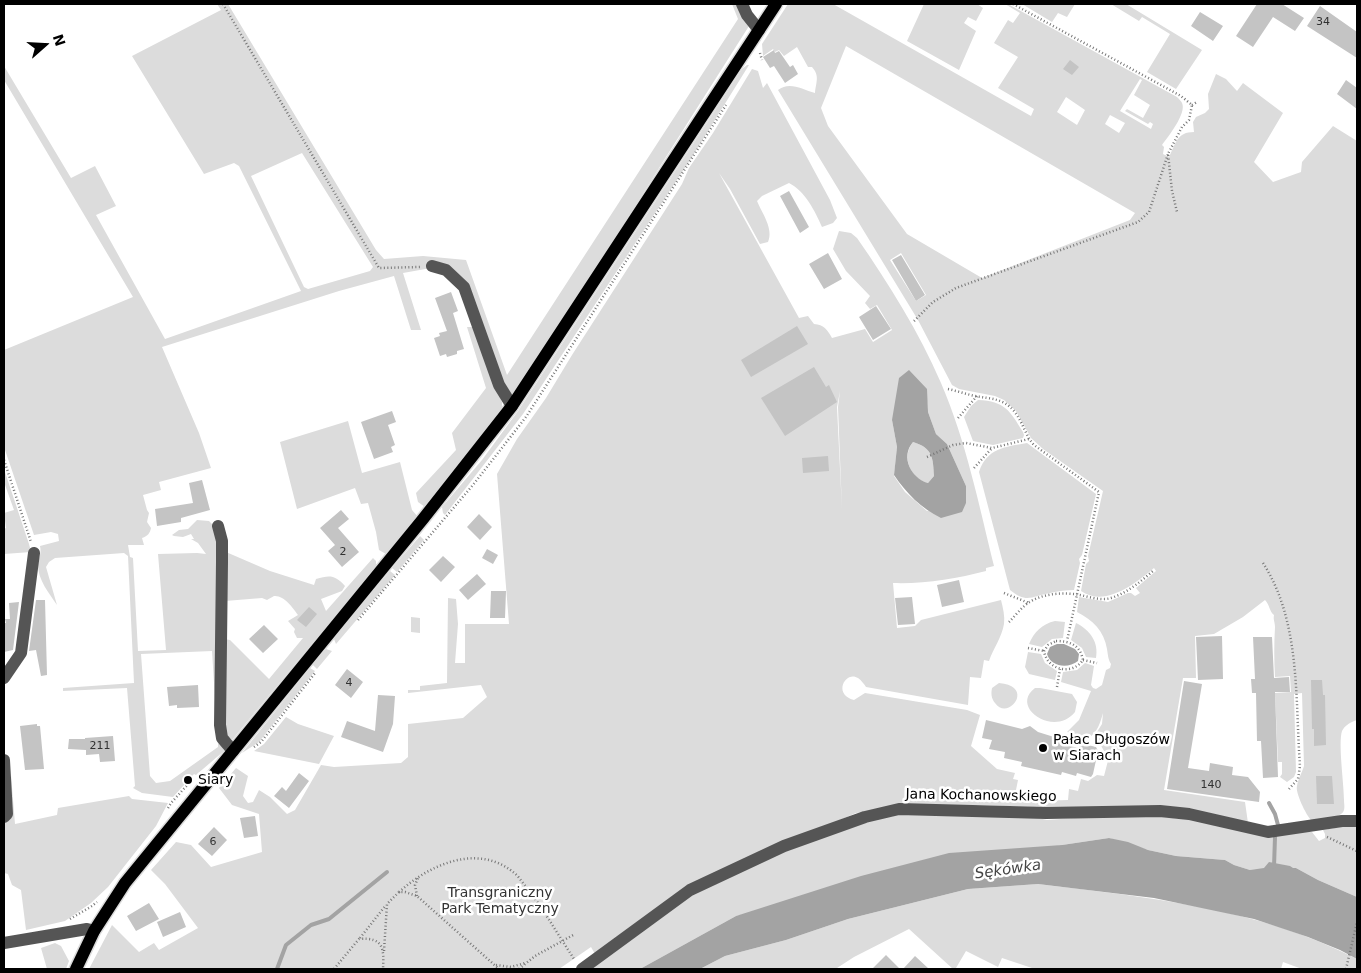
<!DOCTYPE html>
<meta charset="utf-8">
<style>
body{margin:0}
#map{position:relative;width:1361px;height:973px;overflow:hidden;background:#fff;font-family:"DejaVu Sans",sans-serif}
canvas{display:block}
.frame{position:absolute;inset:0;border:5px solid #000;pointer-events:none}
.north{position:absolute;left:20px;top:20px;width:50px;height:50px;-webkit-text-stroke:4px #fff;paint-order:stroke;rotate:71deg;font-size:14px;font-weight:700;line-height:20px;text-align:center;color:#000}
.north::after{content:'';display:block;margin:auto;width:18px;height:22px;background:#000;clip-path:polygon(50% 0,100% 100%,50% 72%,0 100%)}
</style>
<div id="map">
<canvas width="1361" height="973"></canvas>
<div class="frame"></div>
<div class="north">N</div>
</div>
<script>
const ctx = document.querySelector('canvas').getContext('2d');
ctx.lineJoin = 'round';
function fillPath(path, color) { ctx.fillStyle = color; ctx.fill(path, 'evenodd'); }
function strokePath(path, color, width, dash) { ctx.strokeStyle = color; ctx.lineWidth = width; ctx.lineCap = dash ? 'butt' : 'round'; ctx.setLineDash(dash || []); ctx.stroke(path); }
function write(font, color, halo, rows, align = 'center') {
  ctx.font = font + ' "DejaVu Sans",sans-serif'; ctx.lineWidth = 5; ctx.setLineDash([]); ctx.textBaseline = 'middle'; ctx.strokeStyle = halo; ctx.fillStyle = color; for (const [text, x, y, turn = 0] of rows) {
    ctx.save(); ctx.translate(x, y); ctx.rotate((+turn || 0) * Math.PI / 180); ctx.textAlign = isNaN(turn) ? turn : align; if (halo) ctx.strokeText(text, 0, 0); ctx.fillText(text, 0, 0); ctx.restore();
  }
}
fillPath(new Path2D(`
 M217,4H228L376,250L384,259L423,256L466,260L507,375L738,19L732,4H738L749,26L576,299L512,395L506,391L465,284L431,268L403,273L421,330H411L394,276L339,291L162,347L199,433L211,468L159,482L161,490L143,495L147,510L149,513L147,522L151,528C150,533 148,536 142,538L144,545H128L130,557L133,558L138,651L166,650L158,554L197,553L206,554L198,543L191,539H194L191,534L183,537L174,536L172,535L179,530L188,529L197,520L209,521L216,528L217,731L212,651L141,654L150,776L156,783L170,781L218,747V743L223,745L224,751L196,775L194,774L192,776L189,774L182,781L185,784L173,797L142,793L133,788L135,786L127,688L63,691V688L134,683L128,556L124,553L55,558L49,562L46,567L57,605C49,593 38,580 38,565C38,558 42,555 40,546L59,541L58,534L51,532L34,535L4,447V350L133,297L4,80V66L71,178L95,166L116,206L96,215L165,339L301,291L239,166L234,163L204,174L132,56L221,10ZM302,153L373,267L370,271L308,289L304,287L251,176Z
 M788,4H833L1031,116L1034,109L998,88L1018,57L994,43L1008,20L1013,23L1020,13L1005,4H1008L1177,97C1178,98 1182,102 1182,103C1187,113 1168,137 1162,145L1164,147L1163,154L1169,157C1176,143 1177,132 1194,132L1193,122L1196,117L1205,113L1209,109L1208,94L1216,74L1226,79L1237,91L1243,83L1283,113L1254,162L1273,182L1301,172L1302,162L1333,126L1357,141V720C1351,722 1345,725 1342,731C1338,743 1344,784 1344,800C1344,805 1346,811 1341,814C1333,820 1320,819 1311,820C1306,815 1295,792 1297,786C1298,779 1302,773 1304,766L1302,693L1294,694L1296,772L1294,777L1287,782L1280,777L1282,774V762H1278L1275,693L1291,692L1290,676L1275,677C1274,660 1274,644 1275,627C1275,622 1273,620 1274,615C1269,611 1270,605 1265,600L1243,617L1214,634L1195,636L1196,678H1183L1164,790L1245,802L1248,823L1034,807L979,805L878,810L856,813L817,830L900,812L1025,815L1047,820L1133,814L1312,832L1319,841L1325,838V834L1323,830L1357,824V897L1318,880L1296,868L1250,870L1234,865L1225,860L1176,856L1148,850L1109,838L1062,845L736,916L640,969H589L599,961L591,947L559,969H89L112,925L139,952L154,943L159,950L198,928L165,884L151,870L176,842L191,845L211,867L262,852L259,814L232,805L219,788L236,768L248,776L243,796L248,803L253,802L259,790L270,797L287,814L295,810L321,765L334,767L401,763L408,757V724L463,718L487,697L481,685L408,693V690H420V686L447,683L448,598L456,599L458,624L455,663H465V624H509L497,474L517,439L546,398L572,355L682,184L689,168L713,133L752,69L758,71L763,88L767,83L830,200L837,218L833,223L822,227C815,211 805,191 789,183L762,196L757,201C762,213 774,229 768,242L760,244L730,189L719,173L799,318L808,316L814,324C824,325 827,329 832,338L865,329L873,342L892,330L877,305L870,309L865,303L870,296L846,271L833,249L839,231L851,233L857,238C889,284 919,332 941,383C966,441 979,505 994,566L986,568V571C956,579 924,584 893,583L897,628L915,626L921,620L1001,600C1003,608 1005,616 1004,624C1002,637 993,649 989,661L984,660L981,678L970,677L968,705L866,687C864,684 861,680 858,678C846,670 832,694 854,700L865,693L967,710L980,715L971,746L997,769L1015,773L1013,779L1018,780L1015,795L1036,801L1068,800L1069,789L1078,791L1081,779L1088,781L1097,775L1104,776L1110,753L1104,751L1095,735L1102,724L1103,713C1100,723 1098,731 1089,738L1067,732L1079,720L1091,691L1061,682L1063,672L1077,670L1085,663L1094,666L1091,685L1093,688L1096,689L1102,685L1106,670L1110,668L1111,664C1108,659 1108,655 1107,649C1104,631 1093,620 1077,612L1079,597L1108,602L1128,593H1131L1135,596L1140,593L1136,588L1156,571L1154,568C1136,583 1105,608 1081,591L1086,564L1089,561L1088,556L1103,491L1043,449L1031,438L1016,411L1004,400L995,396L959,389L952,385L918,320L778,90C789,81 802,89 815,93C816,82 820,76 812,67H808L797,47L784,56L779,50L775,52L773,49L763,56L762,44ZM846,46L1135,213L1130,220L982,278L907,234L828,126L821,108ZM1140,79L1142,80L1134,95L1150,105L1143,118L1127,109L1125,111L1148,124L1150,122L1153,124L1151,129L1120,111ZM1066,97L1085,110L1077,125L1057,112ZM1110,115L1125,123L1119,133L1105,124ZM901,253L926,295L916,301L890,260ZM926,389L928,412L936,434L947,444L966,486V503L927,511L905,492L894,476L897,447L892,420ZM840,391L838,407L842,510L837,407Z
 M924,4H977L983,8L976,21L968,17L964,23L976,31L959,70L907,41Z
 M1022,4H1075L1067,17L1058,13L1052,22Z
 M1111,4H1126L1202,50L1176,89L1147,72L1170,34L1142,17L1139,21Z
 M747,65H749L690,160L523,414L445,515L443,513L442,507L482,460L518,411L714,112L742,69Z
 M467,327H476L502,402V409L425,507L418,502L416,493L456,450L452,433L486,388Z
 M978,400C1005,401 1010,411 1023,432L1024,435L1023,438L993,445L973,441L964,417L971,406Z
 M348,421L362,473L400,462L412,510L418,517L386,554L379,550L376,532L368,503L361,504L355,488L297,509L280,442Z
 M913,442C933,448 933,458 934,476L928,483C910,478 901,457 913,442Z
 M1027,443L1096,494L1082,555L1079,559L1080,563L1074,590C1067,590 1058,591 1050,593C1032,596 1027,604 1010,590L979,472C987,448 1005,447 1027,443Z
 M4,469L29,544L31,552L4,554V529L6,528L4,513L14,510L4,482Z
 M420,536L424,540L397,572L392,568Z
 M226,552L270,571L314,585L316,579C330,575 335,575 345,586L342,591L321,599L326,611L373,558L376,561V566L232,740L226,735L224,639L230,640L269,679L303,638H297L294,632L295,629L288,621L298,615C293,608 284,595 274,596C272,597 269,599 267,600L262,598L225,601Z
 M390,571L395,575L336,644L334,639L335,636Z
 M411,617L420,618V633L411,632Z
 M1055,621L1065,622L1063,638L1052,639L1042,647L1029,644C1034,632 1042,624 1055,621Z
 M1076,623C1090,630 1099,642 1096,658L1086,657L1082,648L1071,640Z
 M326,649L332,651L317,669L312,664Z
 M1028,652L1041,654L1045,663L1057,671L1055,680L1029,674L1025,667Z
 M310,668L315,671L259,742L242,753Z
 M999,683C1036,686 1008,722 995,703C991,698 991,693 992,688Z
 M1035,688H1040L1072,694L1077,702L1075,712C1054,738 1009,707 1035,688Z
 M286,717L298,724L334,736L319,764L254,751L264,744Z
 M11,775L15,824L57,815L58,808L129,796L132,799L168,803L156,826L108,887L91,903L65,921L26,930L21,890L12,885L8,874L4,873V823L7,821Z
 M1038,884C1146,897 1259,908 1357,959V969H1302L1283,962L1281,969H1035L1002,958L998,967L966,951L956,968L958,969H953L909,929L854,957L837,968V969H700L725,956L786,940L848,919L968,889Z
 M55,943L61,946L69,961L66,969H47L41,948Z`), '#dcdcdc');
fillPath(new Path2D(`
 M909,370L927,389L928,412L936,434L947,444L966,486V503L962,512L941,518C921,508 907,494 894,475L897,447L892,420L899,378ZM913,442C933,448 933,458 934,476L928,483C911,478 900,457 913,442Z
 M1064,644L1075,649L1079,654L1078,661C1068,669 1051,667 1047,654L1050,647L1057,644Z
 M1109,838L1128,842L1148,850L1176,856L1225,860L1234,865L1250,870L1264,868L1269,862L1290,866L1293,868H1296L1318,880L1357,897V959L1340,950L1308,937L1254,919L1154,898L1038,884L968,889L848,919L786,940L725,956L700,969H640L736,916L861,876L949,853L1062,845Z`), '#a3a3a3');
strokePath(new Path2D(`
 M1269,803L1275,814L1278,825
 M1274,867L1275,837
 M277,969L286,945L311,925L329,919L387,872`), '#a3a3a3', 4);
fillPath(new Path2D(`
 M1257,4H1282L1304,18L1295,31L1273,17L1253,47L1236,36Z
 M1320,6L1357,32V58L1307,26Z
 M1200,12L1223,26L1213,41L1191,26Z
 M774,50L775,53L779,51L790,67L793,65L798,74L785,83L774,66L770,68L763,57Z
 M1070,60L1079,67L1072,75L1063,69Z
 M1346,80L1357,88V109L1337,94Z
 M789,191L809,227L800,233L780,196Z
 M828,253L842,279L824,289L809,264Z
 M901,255L925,295L916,301L892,260Z
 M451,292L458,311L453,313L464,349L457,351V354L447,357L446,354L440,356L434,338L440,336L439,333L447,331L435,298Z
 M876,306L891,329L873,340L859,317Z
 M797,326L808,344L751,377L741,360Z
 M814,367L826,387L829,385L837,402L785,436L761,398Z
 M392,411L396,422L388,425L395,445L391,447L393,452L374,459L361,422Z
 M828,456L829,471L803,473L802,458Z
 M202,480L210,510L181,518V522L157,526L155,509L193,503L189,483Z
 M341,510L349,519L338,528L359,552L342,567L328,551L335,545L320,528Z
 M479,514L492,527L480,540L467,527Z
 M487,549L498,555L493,564L482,558Z
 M443,556L455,567L441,582L429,570Z
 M477,574L486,584L468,600L459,590Z
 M959,580L964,602L942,607L937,585Z
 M491,591H506L505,618H490Z
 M912,597L915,624L898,625L895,598Z
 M36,600H45L47,675L41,676L36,650L29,651Z
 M19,602L13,650L4,652V623H6L5,619H10L9,603Z
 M309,607L317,614L306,627L297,620Z
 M264,625L278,639L263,653L249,639Z
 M1222,636L1223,679L1198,680L1196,637Z
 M1253,637H1272L1274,678L1289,677L1290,692H1275L1278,777L1263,778L1261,741H1257L1256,693H1252L1251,679H1255Z
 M347,669L363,682L351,698L335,685Z
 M1311,680H1322L1323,695H1325L1326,745L1314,746V729H1312Z
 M1184,681L1202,684L1188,768L1209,771L1210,763L1233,767L1232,775L1248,777L1260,792L1259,802L1167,789Z
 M198,685L199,707L177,708V705L169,706L167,687Z
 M378,695L395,696L393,724L383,752L341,737L347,721L375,731Z
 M986,720L1022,729L1030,726L1038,732L1054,737L1053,740L1077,748L1084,744L1096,747L1098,751L1093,774L1091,777L1077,773L1076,776L1062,772L1061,775L1021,766L1022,762L1004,758L1005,752L989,749L992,740L982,738Z
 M37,724V726H40L44,769L25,770L20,726Z
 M113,736L115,761L100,762L99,754L86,755V750L68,749L69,739H85V738Z
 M299,773L309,781L289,808L274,796L282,787L286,791Z
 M1316,776H1332L1334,804H1317Z
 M255,816L258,836L244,838L240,818Z
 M214,827L227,840L212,856L198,844Z
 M149,903L159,919L136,931L127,916Z
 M180,912L186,927L163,937L157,922Z
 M886,955L900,969H872Z
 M915,956L929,969H903Z`), '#c4c4c4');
const major = new Path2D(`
 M76,969L94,931L125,883L423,519L512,406L776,4`);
strokePath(major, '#dbdbdb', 15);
strokePath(new Path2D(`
 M223,4L379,268L420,267
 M1013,4L1181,96L1192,105L1189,120L1182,127L1168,154L1172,191L1177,212
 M760,53L762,60
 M1192,105L1197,102
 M914,321L933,302L956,288L1138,222L1149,212L1168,154
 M948,389C957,391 966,394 975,396C991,399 1003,398 1014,411C1023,422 1025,435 1034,445L1099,492L1067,641
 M958,418L977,396
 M927,457L953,445L966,443L992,448L1029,439
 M4,460L31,542
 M974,468L992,448
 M1263,563C1301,622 1295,699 1300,766L1298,779L1289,789
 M1004,593L1029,603
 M358,620L473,485L526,417L726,105
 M1009,622C1015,616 1021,608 1028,603C1043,593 1064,592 1080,595C1090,597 1101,601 1111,598C1127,593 1140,582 1153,571
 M1056,641C1070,641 1080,645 1083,660C1072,676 1047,670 1044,651L1048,645Z
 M1028,648L1044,651
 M1083,660L1097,663
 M1057,687L1060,669
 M1067,736L1074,738
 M254,747L261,742L315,673
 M168,808L171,803L190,782
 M1327,837L1357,851
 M399,892C429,865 477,843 513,872C519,876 523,884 528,889C545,912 559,936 574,959
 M417,896L415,885L418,878
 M70,919L92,906L97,902
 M360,938L386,905
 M384,951L387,904L399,892H405L417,896L499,969
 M496,965L511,967L525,963
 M334,969L359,939C384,937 384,949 383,969
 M519,969L535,956L575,934
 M1346,969L1357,922`), '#777', 2.5, [1, 2.5]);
strokePath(new Path2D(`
 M742,4L747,15L759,30
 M432,266L446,270L464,287L499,385L512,406
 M218,526L222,541V562L220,725L222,738L233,751
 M4,678L21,653L34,553
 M4,760L7,814L4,817
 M4,943L87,929L94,931
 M582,969L690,890L784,846L865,817L899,809L1046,813L1160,811L1189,814L1268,832L1342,821H1357`), '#555', 12);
strokePath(major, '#000', 12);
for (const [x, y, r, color] of [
 [1043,748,5,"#000"],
 [188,780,5,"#000"]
]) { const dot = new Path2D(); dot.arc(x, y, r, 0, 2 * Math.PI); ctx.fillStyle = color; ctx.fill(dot); strokePath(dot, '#fff', 2); }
write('11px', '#313131', null, [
 ["34",1323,22],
 ["2",343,552],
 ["4",349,683],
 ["211",100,746],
 ["140",1211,785],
 ["6",213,842]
]);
write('14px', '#000', '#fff', [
 ["Pałac Długoszów",1053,740],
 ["w Siarach",1053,756],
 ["Siary",198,780]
], 'left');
write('14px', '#000', '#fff', [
 ["Jana Kochanowskiego",981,796,1]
]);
write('14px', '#333', '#fff', [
 ["Transgraniczny",500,893],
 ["Park Tematyczny",500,909]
]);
write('italic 15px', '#444', '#fff', [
 ["Sękówka",1008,870,-8]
]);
</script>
